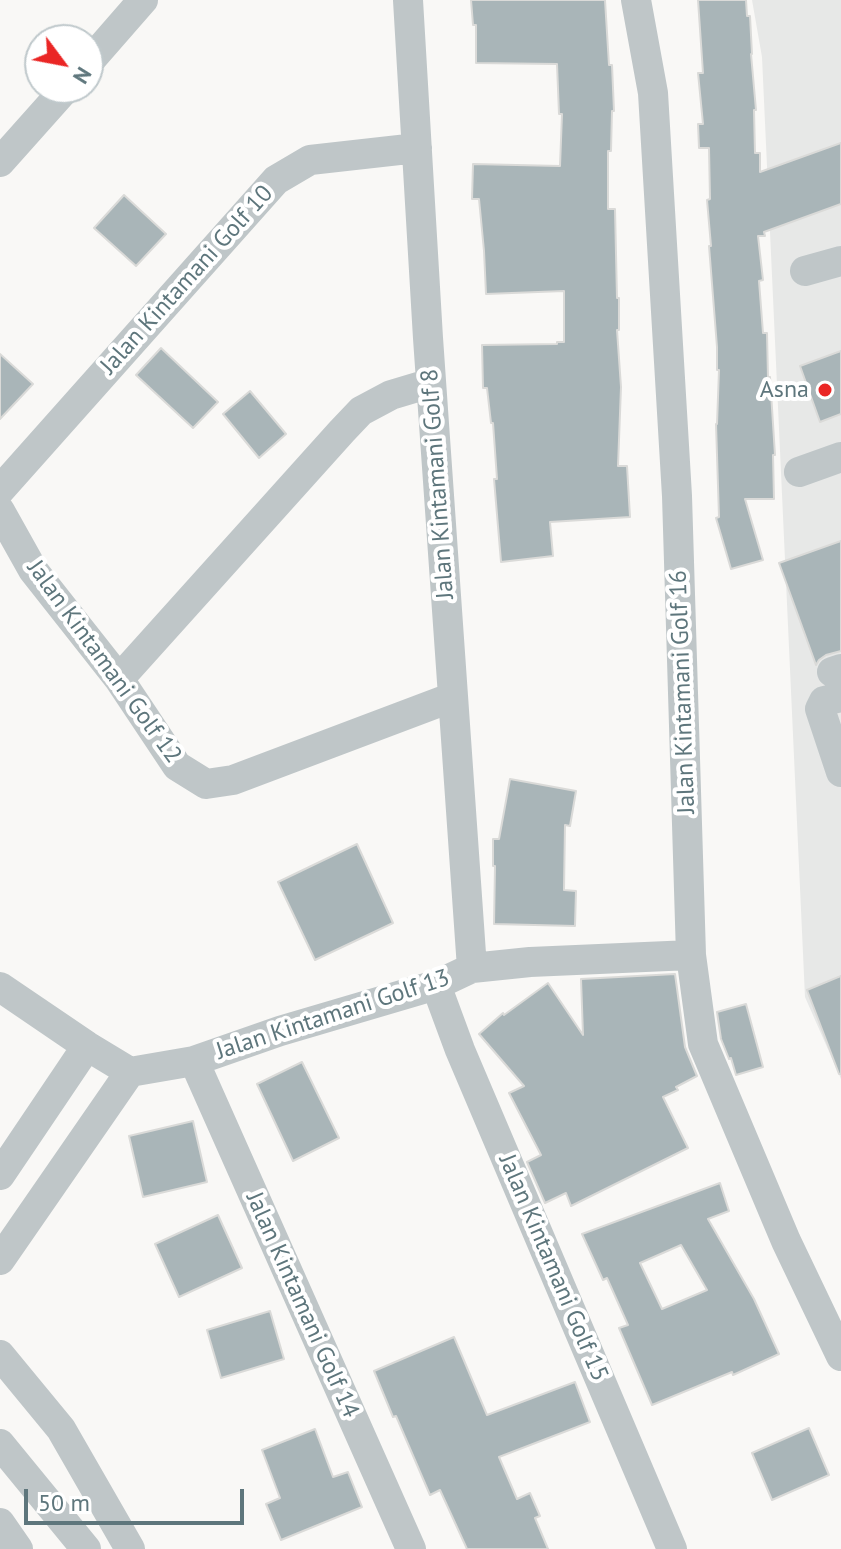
<!DOCTYPE html>
<style>
body{margin:0}
#map{position:relative;width:841px;height:1549px;overflow:hidden;background:#f9f8f6;font-family:"PT Sans",sans-serif}
canvas{display:block}
.north{position:absolute;left:24px;top:24px;width:80px;height:80px;box-sizing:border-box;background:#fff;border:2px solid #bfc8cb;border-radius:50%;rotate:122deg;font-size:22px;font-weight:700;line-height:32px;text-align:center;color:#5e767c}
.north::after{content:'';display:block;margin:auto;width:28px;height:36px;background:#ea2625;clip-path:polygon(50% 0,100% 100%,50% 72%,0 100%)}
.scale{position:absolute;left:24px;top:1489px;width:220px;height:36px;box-sizing:border-box;border:4px solid #5e767c;border-top:0;padding-left:10px;font-size:24px;line-height:28px;white-space:nowrap;color:#5e767c;-webkit-text-stroke:6px #fff;paint-order:stroke}
</style>
<div id="map">
<canvas width="841" height="1549"></canvas>
<div class="north">N</div>
<div class="scale">50 m</div>
</div>
<script>
const ctx = document.querySelector('canvas').getContext('2d');
ctx.lineJoin = 'round';
function fillPath(path, color) { ctx.fillStyle = color; ctx.fill(path, 'evenodd'); }
function strokePath(path, color, width, dash) { ctx.strokeStyle = color; ctx.lineWidth = width; ctx.lineCap = dash ? 'butt' : 'round'; ctx.setLineDash(dash || []); ctx.stroke(path); }
function write(font, color, halo, rows, align = 'center') {
  ctx.font = font + ' "PT Sans",sans-serif'; ctx.lineWidth = 8; ctx.setLineDash([]); ctx.textBaseline = 'middle'; ctx.strokeStyle = halo; ctx.fillStyle = color; for (const [text, x, y, turn = 0] of rows) {
    ctx.save(); ctx.translate(x, y); ctx.rotate((+turn || 0) * Math.PI / 180); ctx.textAlign = isNaN(turn) ? turn : align; if (halo) ctx.strokeText(text, 0, 0); ctx.fillText(text, 0, 0); ctx.restore();
  }
}
fillPath(new Path2D(`
 M752,0H841V1079L805,997L762,57Z`), '#e7e8e7');
const building = new Path2D(`
 M471,0H605L609,65H612L614,111H612L611,151H608V209H615L617,298H619V330H617L621,387L618,466H627L630,517L550,522L553,556L501,562L494,479H497L493,423H491L487,388H483L482,345L557,344V342H564V291L486,294L484,251L479,199H472L473,164L560,166L562,114H559L557,64L476,63V25H473Z
 M698,0H746L747,16H750L752,54H751L756,110H754L755,153H760V172L841,143V204L764,232L765,236H758L763,280L759,281L763,333H767L768,378L770,377L775,455H773L774,499H745L763,560L731,569L716,518L719,517L716,424H717L719,370H717V347L709,246H711L707,200L710,199L709,148H699L698,124H703L698,73H703Z
 M124,195L166,234L136,266L94,228Z
 M161,348L218,402L193,428L136,375Z
 M841,351V414L820,422L800,366Z
 M0,354L33,384L0,419Z
 M250,391L286,434L259,458L223,414Z
 M841,541V651L826,655L819,660L816,665L779,563Z
 M510,779L576,791L570,826L565,825L564,890L576,891L575,926L494,924L495,866H493V839H499Z
 M357,844L393,923L315,960L278,882Z
 M675,974L685,1047L697,1076L676,1087L678,1090L663,1097L688,1148L571,1206L566,1193L545,1203L527,1162L541,1155L509,1093L524,1086L479,1034L503,1013L504,1015L548,983L583,1035L581,979Z
 M841,976V1074H839L807,990Z
 M746,1004L763,1067L736,1075L731,1058L729,1059L721,1039L717,1012Z
 M302,1062L339,1138L293,1161L257,1084Z
 M193,1121L207,1182L143,1197L129,1136Z
 M720,1183L729,1211L708,1219L754,1299L779,1354L733,1375L732,1372L652,1405L619,1328L628,1325L607,1278L603,1280L582,1234ZM681,1245L707,1290L662,1309L640,1263Z
 M218,1215L242,1268L179,1297L155,1244Z
 M270,1311L284,1359L221,1378L207,1330Z
 M454,1337L487,1415L575,1382L590,1422L499,1457L517,1499L530,1493L540,1516L535,1518L548,1549H467L440,1490L430,1495L396,1416L393,1417L374,1371Z
 M809,1428L829,1475L772,1500L752,1453Z
 M315,1429L333,1477L348,1472L362,1507L281,1540L266,1504L280,1498L262,1450Z`);
fillPath(building, '#a9b5b8');
strokePath(building, '#dadad8', 2);
strokePath(new Path2D(`
 M408,0L428,338L472,968
 M636,0L653,93L677,496L691,955L703,1044L786,1241L841,1356
 M88,63L143,0
 M0,162L66,88
 M805,271L841,261
 M799,472L841,457
 M0,490L276,180L310,160L417,148
 M0,511L33,570L119,679L177,766L206,784L233,780L453,697
 M832,672L841,669
 M119,679L342,431L361,411L391,395L431,383
 M841,697L824,701L820,709L841,772
 M436,985L460,1050L672,1549
 M0,987L87,1046L130,1072L194,1061L280,1031L436,985L472,968L530,962L691,955
 M194,1061L411,1549
 M0,1175L87,1046
 M0,1260L130,1072
 M0,1355L61,1429L130,1549
 M0,1444L86,1549
 M0,1523L18,1549`), '#bfc6c8', 30);
for (const [x, y, r, color] of [
 [825,390,8,"#ea2625"]
]) { const dot = new Path2D(); dot.arc(x, y, r, 0, 2 * Math.PI); ctx.fillStyle = color; ctx.fill(dot); strokePath(dot, '#fff', 3); }
write('24px', '#5e767c', '#fff', [
 ["Jalan Kintamani Golf 10",187,280,-48],
 ["Jalan Kintamani Golf 8",438,484,-94],
 ["Jalan Kintamani Golf 12",104,662,54],
 ["Jalan Kintamani Golf 16",683,692,-92],
 ["Jalan Kintamani Golf 13",333,1015,-18],
 ["Jalan Kintamani Golf 15",553,1268,67],
 ["Jalan Kintamani Golf 14",302,1305,66]
]);
write('24px', '#5e767c', '#fff', [
 ["Asna",809,390]
], 'right');
</script>
